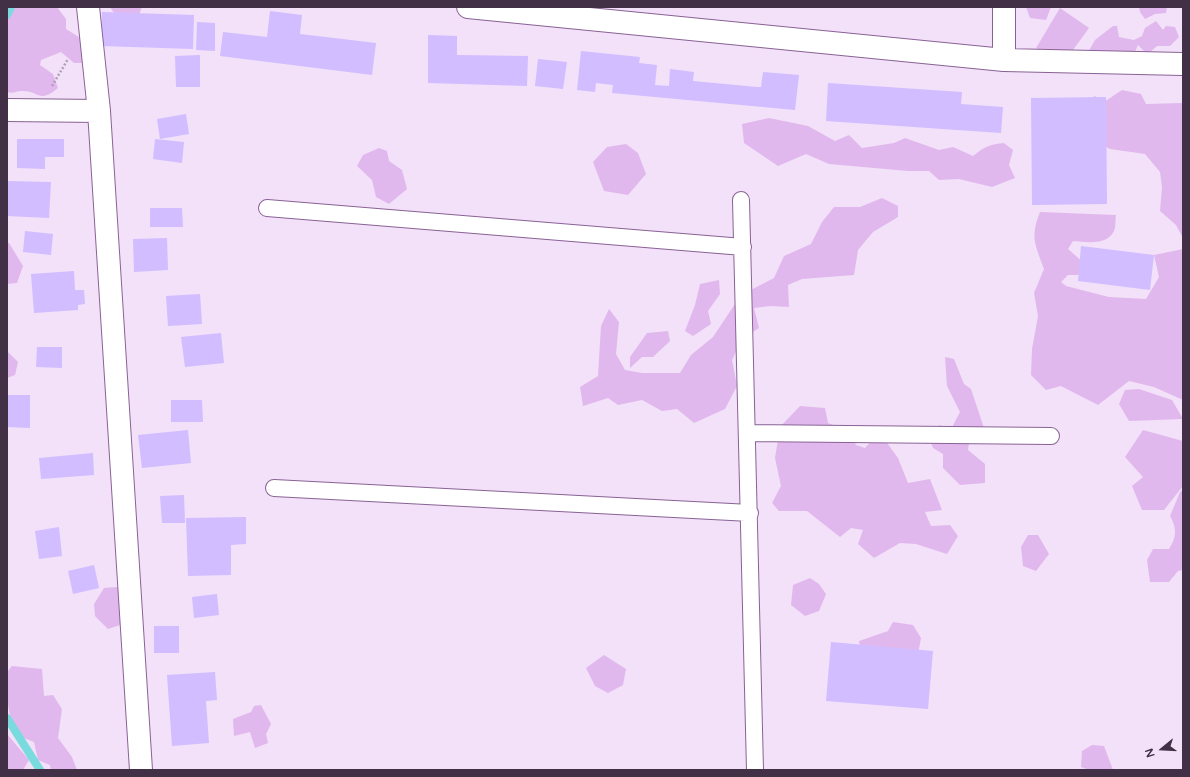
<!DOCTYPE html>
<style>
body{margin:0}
#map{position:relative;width:1190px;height:777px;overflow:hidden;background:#f2e1f8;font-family:"Varela Round",sans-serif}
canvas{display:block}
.frame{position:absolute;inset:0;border:8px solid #413046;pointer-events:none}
.north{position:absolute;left:1142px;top:729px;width:40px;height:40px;-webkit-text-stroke:3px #f2e1f8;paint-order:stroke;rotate:252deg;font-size:11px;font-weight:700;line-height:16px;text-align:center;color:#413046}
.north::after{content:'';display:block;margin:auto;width:14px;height:18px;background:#413046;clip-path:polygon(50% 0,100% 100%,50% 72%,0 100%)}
</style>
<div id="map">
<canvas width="1190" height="777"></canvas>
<div class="frame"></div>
<div class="north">N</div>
</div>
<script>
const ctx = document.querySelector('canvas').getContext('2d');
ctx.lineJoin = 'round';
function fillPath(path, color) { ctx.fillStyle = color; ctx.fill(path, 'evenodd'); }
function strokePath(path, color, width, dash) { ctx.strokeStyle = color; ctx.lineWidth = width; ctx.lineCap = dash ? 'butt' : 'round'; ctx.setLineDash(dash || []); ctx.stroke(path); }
fillPath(new Path2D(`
 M7,7H57L66,19V29L87,42L86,63H74L61,52L41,60L40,65L53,74L58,88C39,104 40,91 22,91C16,91 14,94 7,92Z
 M110,7H142L139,15L114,13Z
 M1026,7H1051L1046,20L1030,18Z
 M1139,7H1167L1166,13L1155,14L1145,19L1140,12Z
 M1060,8L1089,28L1065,61L1036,48Z
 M1156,21L1163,30L1166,26L1175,27L1179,37L1170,46H1157L1149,53L1144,51L1138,45L1133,56L1116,61L1107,51L1097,54H1087L1095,40L1113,26H1117L1119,37L1134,40L1142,36L1145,28Z
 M1122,90L1141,94L1146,104L1183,103V238L1176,225L1160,211L1162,187L1160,172L1145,154L1110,149L1097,142L1087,101L1095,96L1104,102Z
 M769,118L808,126L835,141L849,135L862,148L894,143L905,138L939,150L953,147L973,156C984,147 990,144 1004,143L1013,150L1009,165L1015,178L992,187L959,179L939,180L929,171H908L829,164L806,154L778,166L744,143L742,124Z
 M626,144L638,153L646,174L628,195L604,191L593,162L607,147Z
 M379,148L387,151L389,161L402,170L407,189L389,204L376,197L372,180L357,166L363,155Z
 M882,198L898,206V217L873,232L858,250L854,275L802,279L788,285L789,307L770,306L754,308L759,328L742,339L732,360L737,386L725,409L694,423L677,409L662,411L642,400L618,405L608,398L583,406L580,387L598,376L601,326L609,309L619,322L616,354L625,370L642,373H680L691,355L713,337L741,295L774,278L784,256L811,244L822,222L834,207H860Z
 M1040,212L1116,215C1115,220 1116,227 1114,231C1107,246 1086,242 1073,241L1068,249L1084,263L1082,275H1068L1061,282L1066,286L1109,297L1146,299L1159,277L1154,255L1183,249V400L1154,387L1129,381L1098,405L1061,386L1046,390L1031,375L1032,349L1038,316L1034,293L1044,269C1035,244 1030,237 1040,212Z
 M7,242L9,243L23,266L17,283L7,284Z
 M719,280L720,294L708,311L711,324L693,336L685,331L695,305L700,284Z
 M668,331L670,341L653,357H642L630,368V357L647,333Z
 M7,351L18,362L15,375L7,378Z
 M945,357L954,359L964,384L971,389L986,434L970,437L968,450L985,464V483L960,485L943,468V454L933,448L927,432L940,425L950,431L960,412L947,386Z
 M1139,389L1172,400L1183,419L1129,421L1119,404L1125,390Z
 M800,406L825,408L828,423L849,431L856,445L865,448L872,440H885L898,458L908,483L930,479L942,510L925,512L931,526L950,525L958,536L947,554L916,544L900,543L874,558L858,544L863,530L851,528L840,537L807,511H779L772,503L781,486L775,458L780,427Z
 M1143,430L1183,441V486L1164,510H1142L1132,486L1143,477L1125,457Z
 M1183,490V570L1178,571L1169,582H1150L1147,560L1153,549H1169C1177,536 1177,529 1170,516L1180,492Z
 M1028,535H1038L1049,554L1036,571L1023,566L1021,547Z
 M810,578L819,584L826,594L819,611L805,616L791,605L793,585Z
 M117,587L130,590L135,620L108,629L95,616L94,604L104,588Z
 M893,622L913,625L921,638L918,654L860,648L859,641L888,631Z
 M604,655L626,669L623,685L608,693L595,686L586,668Z
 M12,666L42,669L44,696L53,695L62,709L58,738L72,757L77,770H51L50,765L38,760L34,742L16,735C7,710 7,698 7,672Z
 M261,705L271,724L266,734L268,743L255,748L250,732L234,736L233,719L251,712L254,706Z
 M7,734L29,760L23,770H7Z
 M1092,745L1104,746L1113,770H1089L1081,767L1082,751Z`), '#e1b8ed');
strokePath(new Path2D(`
 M7,15L11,7
 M7,718L40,770`), '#79dbde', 8);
fillPath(new Path2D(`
 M270,11L302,15L300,34L376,43L372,75L220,56L223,32L267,37Z
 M102,12L194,15L193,49L101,46Z
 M197,22L215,23V51L196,50Z
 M428,35L457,36V55L528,56L527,86L428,83Z
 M581,51L640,57L639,63L657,65L655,85L669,86L670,69L694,72L693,81L757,87H761L763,72L799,75L795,110L612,93L613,85L596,83L595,92L577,90Z
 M200,55V87H176L175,56Z
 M538,59L567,62L563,89L535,86Z
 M828,83L962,92L961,104L1003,107L1001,133L826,121Z
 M1106,97L1107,204L1032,205L1031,98Z
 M186,114L189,134L160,139L157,119Z
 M17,139H64V157H45V169L17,168Z
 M155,139L184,142L182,163L153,159Z
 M7,181L51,182L49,218L7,216Z
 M150,208H182L183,227H150Z
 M25,231L53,234L51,255L23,252Z
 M167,238L168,270L134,272L133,239Z
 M1081,246L1154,255L1150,290L1078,281Z
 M74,271L75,290H84L85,304L78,305V310L34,313L31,274Z
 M200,294L202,324L168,326L166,296Z
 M221,333L224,363L185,367L181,337Z
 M37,347H62V368L36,367Z
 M7,395H30V428L7,427Z
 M171,400H202L203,422H171Z
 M188,430L191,463L142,468L138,435Z
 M93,453L94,475L41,479L39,458Z
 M184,495L185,523H162L160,496Z
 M246,517V544L231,545V575L188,576L186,518Z
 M59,527L62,556L39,559L35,531Z
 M94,565L99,588L73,594L68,571Z
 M217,594L219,615L194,618L192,597Z
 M154,626H179V653H154Z
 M831,642L933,651L928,709L826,701Z
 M215,672L217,700L206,701L209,743L172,746L167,675Z`), '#d1bdff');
const lane = new Path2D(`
 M741,200L755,770
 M267,208L743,247
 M747,433L1051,436
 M274,488L750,513`);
const street = new Path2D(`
 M88,7L99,111L141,770
 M468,7L1004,60L1183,64
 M1004,7V60
 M7,110L99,111`);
strokePath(lane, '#896295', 18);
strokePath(street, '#896295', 24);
strokePath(new Path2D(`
 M52,86L68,59`), '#b09fb5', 2.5, [2, 2]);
strokePath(lane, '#fff', 16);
strokePath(street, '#fff', 22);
</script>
